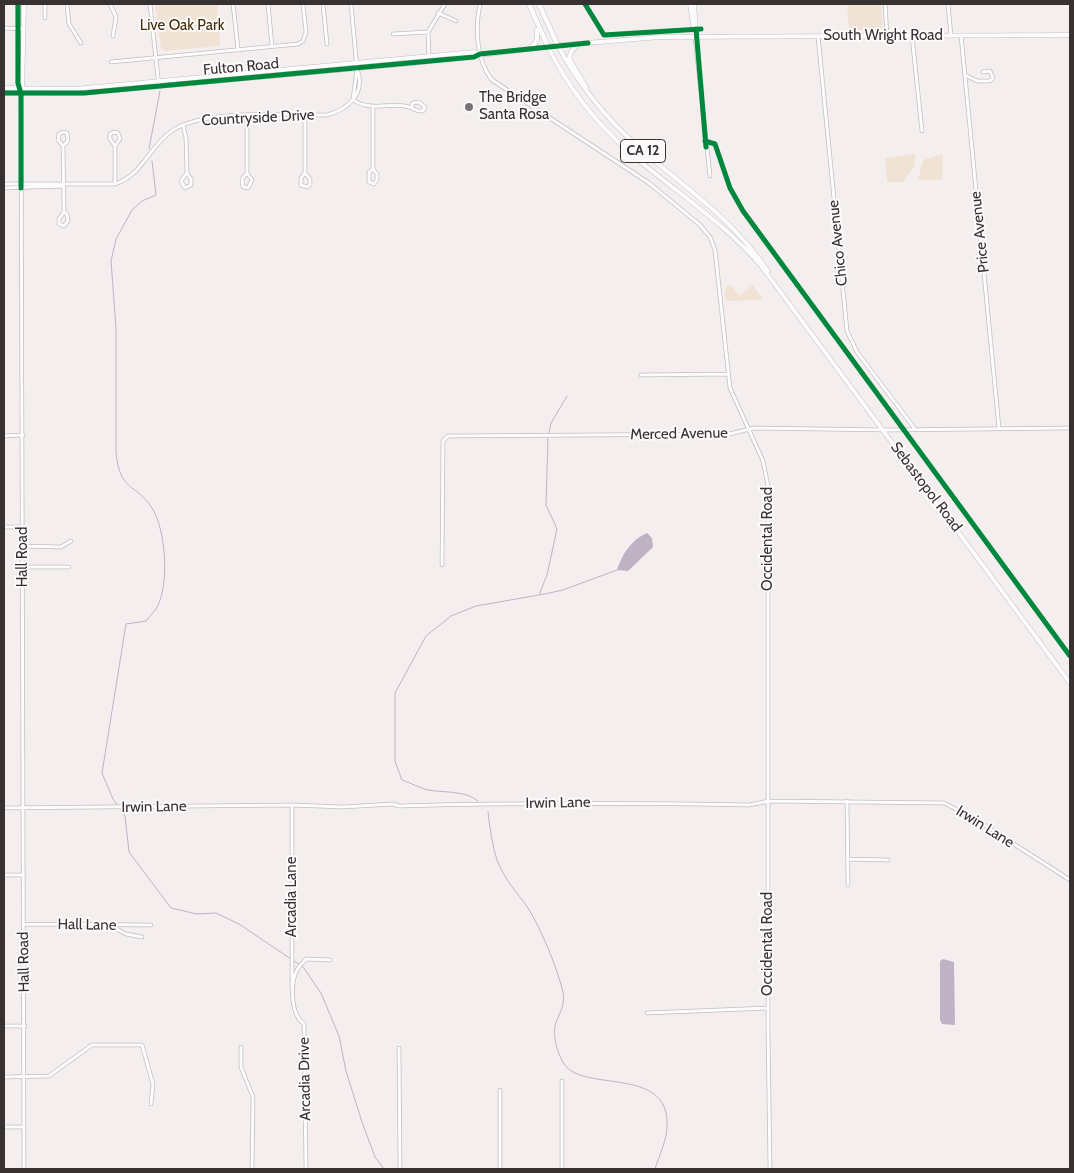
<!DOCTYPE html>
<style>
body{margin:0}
#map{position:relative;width:1074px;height:1173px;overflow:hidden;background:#f4eeee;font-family:Cabin,sans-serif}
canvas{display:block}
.frame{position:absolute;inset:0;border:5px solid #373132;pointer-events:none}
</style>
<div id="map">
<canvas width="1074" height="1173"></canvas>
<div class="frame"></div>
</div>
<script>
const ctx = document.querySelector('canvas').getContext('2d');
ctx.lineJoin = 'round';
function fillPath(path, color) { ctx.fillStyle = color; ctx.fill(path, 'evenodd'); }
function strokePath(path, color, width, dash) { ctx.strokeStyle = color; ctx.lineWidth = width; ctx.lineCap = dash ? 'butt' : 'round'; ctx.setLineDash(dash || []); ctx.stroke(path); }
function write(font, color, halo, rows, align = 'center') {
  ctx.font = font + ' Cabin,sans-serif'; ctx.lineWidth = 4; ctx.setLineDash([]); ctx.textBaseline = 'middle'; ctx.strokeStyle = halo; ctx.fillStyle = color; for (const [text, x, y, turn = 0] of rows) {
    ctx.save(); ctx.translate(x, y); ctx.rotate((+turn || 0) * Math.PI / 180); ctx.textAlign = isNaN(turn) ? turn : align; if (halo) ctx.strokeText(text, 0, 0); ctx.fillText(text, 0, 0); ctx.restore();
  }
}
fillPath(new Path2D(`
 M155,4H217L220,46L165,51L161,48Z
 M847,4H881L883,30H849Z
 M915,154L914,166L903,182H887L885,158Z
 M943,154L942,180H918L923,160Z
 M730,284L739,296L753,285L763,300L726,301L724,290Z`), '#f0e3d5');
fillPath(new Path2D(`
 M647,533L652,538L653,547L628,571L617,570C622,554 632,539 647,533Z
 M943,959L954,962L955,1025L942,1024L940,1020V961Z`), '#bfb2c4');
strokePath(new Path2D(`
 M149,149L160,91
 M152,161L156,195L142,201L132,210L116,239L111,261L116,328V452C120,493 135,482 152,508C166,530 170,586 156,609C153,613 149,617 146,621L126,624L102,773L113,799L125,816L129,852L171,908L197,914L216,913L239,924L303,967L321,993L339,1036L346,1071L362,1122L375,1157L384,1169
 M549,433L551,423L567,396
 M540,595L563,590L617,570
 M478,801C465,790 445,793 428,790C420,788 411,783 402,780L395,761V693L426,636L451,616L476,606L539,595L547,575L557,529L546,505L548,438
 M488,812C490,828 492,845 497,860C504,879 517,892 528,908C541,929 557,967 563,992C565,1003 561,1011 557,1020C551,1032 557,1053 564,1064C583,1093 670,1065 667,1126C667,1140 659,1156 655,1169`), '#bfb2c4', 1);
const minor = new Path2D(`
 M45,4V18
 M67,4L69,24L81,43
 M110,4L116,17L113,36
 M150,4L159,87
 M233,4L238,49
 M268,4L272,46
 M323,4L327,44
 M351,4L357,69L353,99
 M480,4C475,28 476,60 492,80L649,183L700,225L710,237L715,250L730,388L763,461L768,486V1031L770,1169
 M885,4L887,36
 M948,4L951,36
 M438,13L456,21
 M4,28L24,29
 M393,34L428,32
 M961,35L999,428
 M818,36L847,331L857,352L915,429
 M912,36L922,131
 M695,37L710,176
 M429,57L428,32L445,4
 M111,62L298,44L303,41L306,32L303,4
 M965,75L977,81H990L993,78L990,71L983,72
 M21,94L24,1169
 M353,100C371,112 390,102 409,107C414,108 415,112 423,111L425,107L419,102L413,103L411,107
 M373,106V169L369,172V182L374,184L377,180V174L373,169
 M247,116V173L242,179L243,187L248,188L252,180L247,173
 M305,116V173L301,178V185L307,187L310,185V179L305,173
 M183,125L186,138L187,173L181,181L185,188L191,185V179L187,173
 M63,146L58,140L59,134L63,132L67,133L68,141L63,146L64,212L59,219V224L64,226L68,221L67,214L64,212
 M115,146L110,139V134L114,132L118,133L120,139L115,146V184
 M4,184H115C143,175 149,146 173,130C207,108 286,116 327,115C349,109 366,93 357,69
 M4,188L63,186
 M641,375L728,374
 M4,436L23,435
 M4,527H23
 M23,546L61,547L71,541
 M442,565L443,441L448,436L729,434L754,428L888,430L1070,428
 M23,567H69
 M847,801L848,885
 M4,808L292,805L343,807L393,804L399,806C515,803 632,803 749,805L769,801L944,803L975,819L1070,880
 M848,859L888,860
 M4,875H23
 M23,924L151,925
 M111,926L126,934L142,937
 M292,989V805
 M647,1013L768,1008
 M4,1026H25
 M241,1047V1067L253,1097L252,1169
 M399,1048L400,1169
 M4,1077L49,1076L92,1045H142L153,1084L151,1104
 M562,1081V1169
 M500,1090V1169
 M4,1127H24
 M306,1169L304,1024C291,1015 290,986 296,972C298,967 303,963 306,959L330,960`);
const major = new Path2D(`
 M18,4V83L20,90
 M690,4L695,36
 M694,4L696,34
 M578,44L571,52L569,58L586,87
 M558,46C578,83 604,116 636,145C686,189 728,214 768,271
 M548,47C568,87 596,123 629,152C674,191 724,222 762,267L1070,683
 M4,88L75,89L474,52L480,54
 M22,90L24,4
 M4,93H84L415,63L562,45L660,37L1070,35`);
const highway = new Path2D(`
 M529,4L548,47
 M539,4L558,46
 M531,49L537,40V30`);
strokePath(minor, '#c3bebe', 4.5);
strokePath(major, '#c3bebe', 5);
strokePath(highway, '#c3bebe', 5.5);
strokePath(minor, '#fdfcfc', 3);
strokePath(major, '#fdfcfc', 4);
strokePath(highway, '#fdfcfc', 4.5);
strokePath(new Path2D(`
 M18,4V83L21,94V188
 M585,4L604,35L701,29
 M696,29L706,147
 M4,93H84L452,59L474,57L480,54L588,43
 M705,141L715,144L730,188L743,211L1070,656`), '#00873e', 5);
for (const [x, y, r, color] of [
 [469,107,5,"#797374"]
]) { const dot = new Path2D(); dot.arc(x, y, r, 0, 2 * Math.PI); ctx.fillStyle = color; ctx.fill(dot); strokePath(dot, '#fdfafa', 2); }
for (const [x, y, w] of [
 [643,151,45]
]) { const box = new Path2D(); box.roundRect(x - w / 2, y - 11.5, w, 23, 4); ctx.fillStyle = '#fdfafa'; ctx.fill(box); strokePath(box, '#373132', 1); }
write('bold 14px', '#373132', null, [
 ["CA 12",643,151]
]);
write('15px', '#422d09', '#fdfafa', [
 ["Live Oak Park",182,26]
]);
write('15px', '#373132', '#fdfafa', [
 ["South Wright Road",883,36],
 ["Fulton Road",241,67,-5],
 ["Countryside Drive",258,118,-3],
 ["Price Avenue",980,232,-96],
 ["Chico Avenue",838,243,-96],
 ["Merced Avenue",679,434,-1],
 ["Sebastopol Road",926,487,53],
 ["Occidental Road",768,539,-90],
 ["Hall Road",23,557,-90],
 ["Irwin Lane",558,803,-1],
 ["Irwin Lane",154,807,-1],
 ["Irwin Lane",985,827,32],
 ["Arcadia Lane",292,897,-90],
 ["Hall Lane",87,925,1],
 ["Occidental Road",768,944,-90],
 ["Hall Road",24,962,-91],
 ["Arcadia Drive",305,1079,-91]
]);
write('15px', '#373132', '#fdfafa', [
 ["The Bridge",479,98],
 ["Santa Rosa",479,115]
], 'left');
</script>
